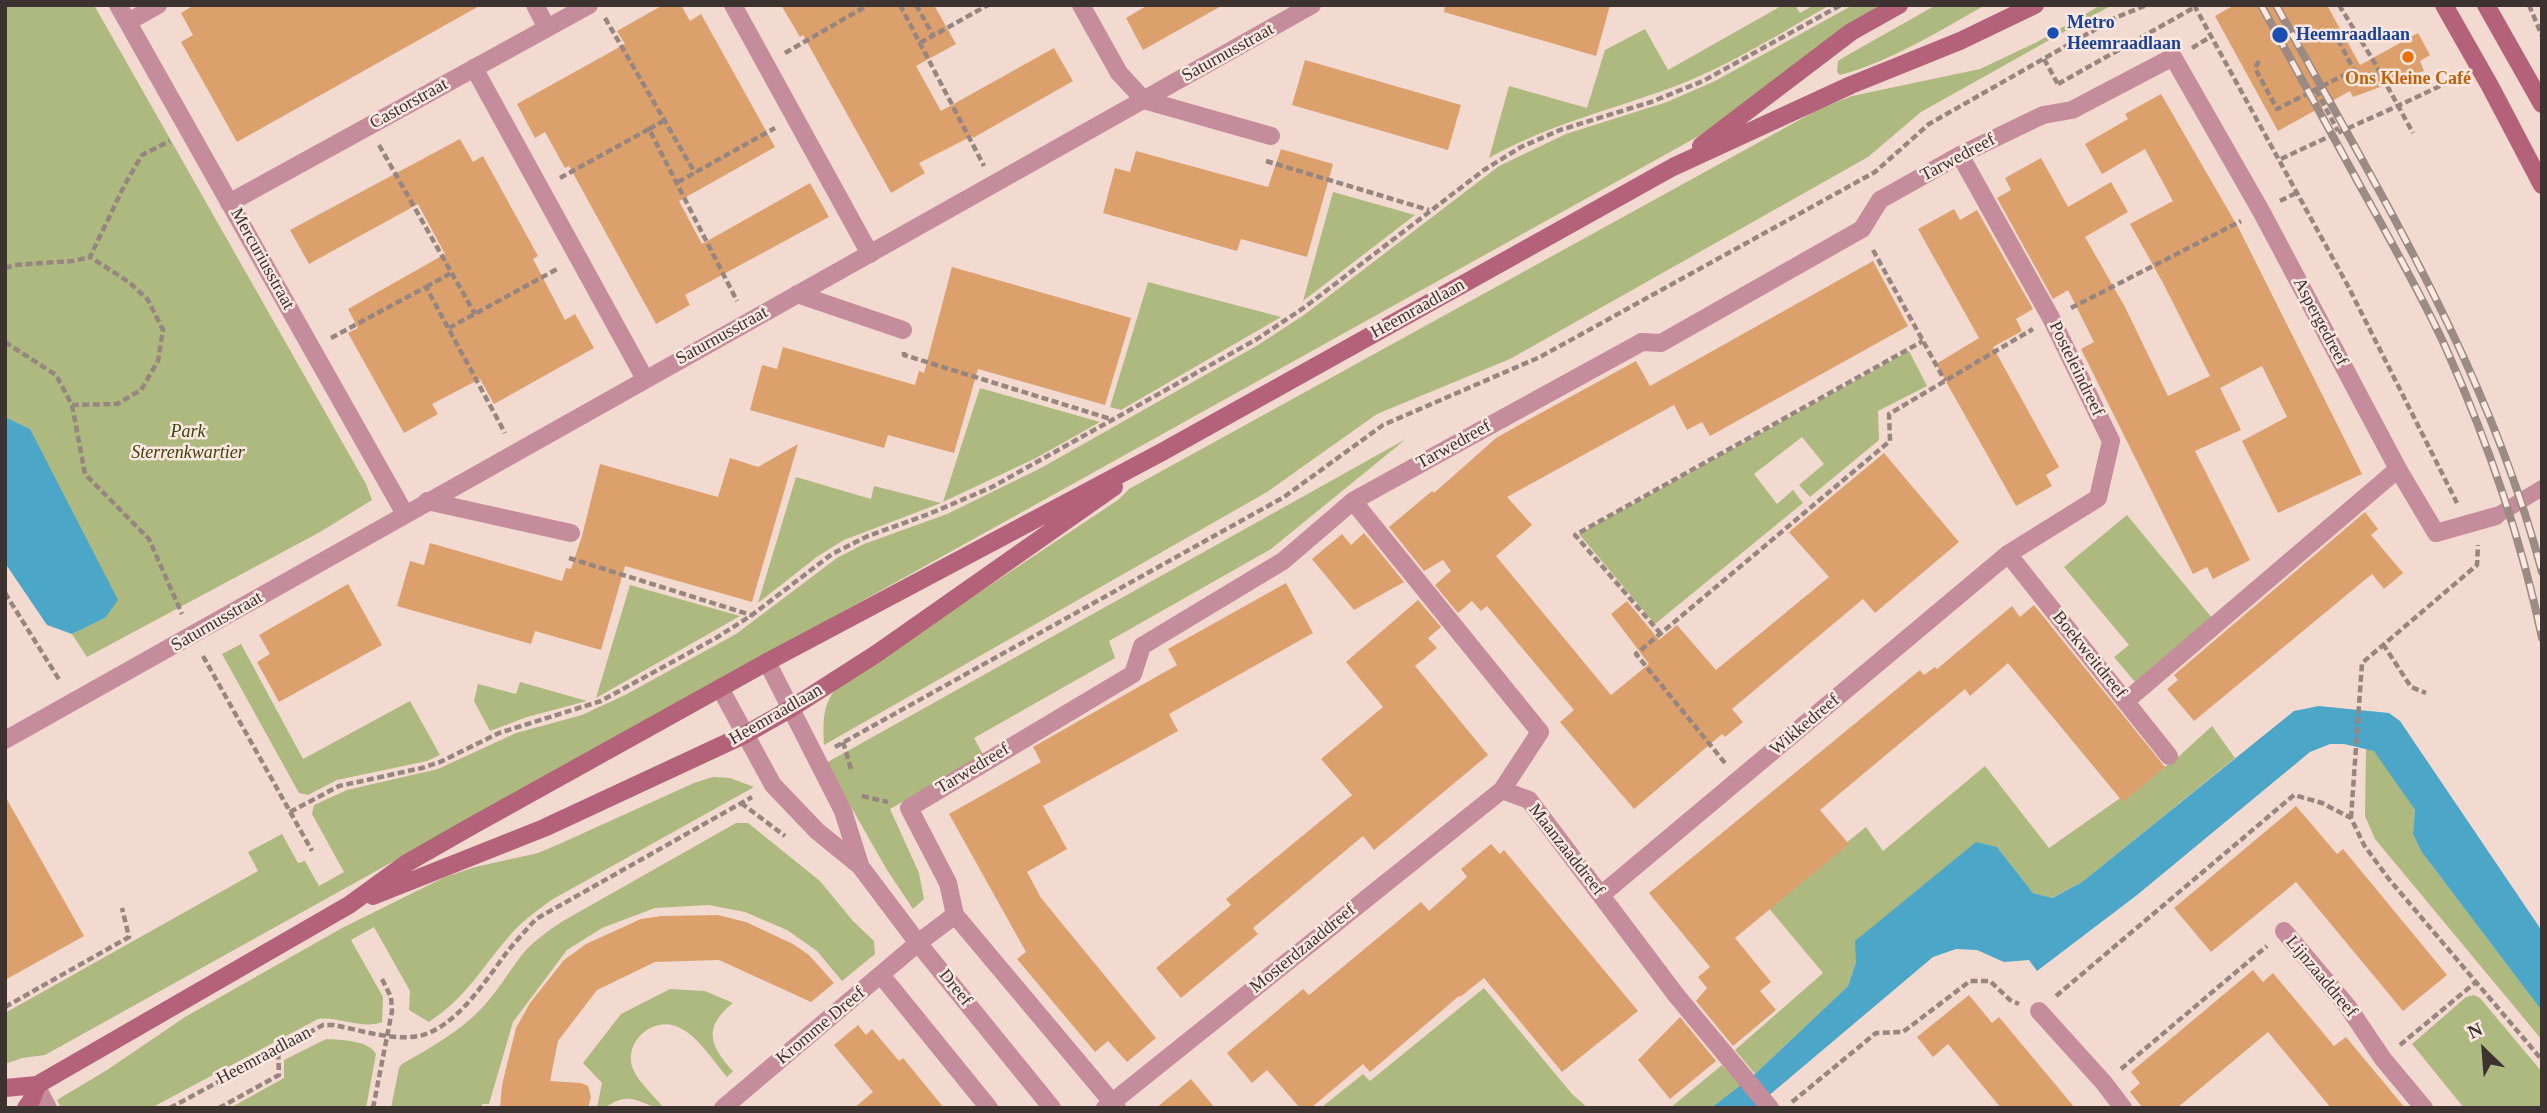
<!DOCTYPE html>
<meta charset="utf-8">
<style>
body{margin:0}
#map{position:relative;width:2547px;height:1113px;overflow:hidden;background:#f3dad1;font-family:Georgia,serif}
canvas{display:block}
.frame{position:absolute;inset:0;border:7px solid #3c322f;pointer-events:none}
.north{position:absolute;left:2449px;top:1015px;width:70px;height:70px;-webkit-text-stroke:5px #fce8e1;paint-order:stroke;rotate:335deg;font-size:19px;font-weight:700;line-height:28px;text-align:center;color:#3c322f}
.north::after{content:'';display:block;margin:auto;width:24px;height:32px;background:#3c322f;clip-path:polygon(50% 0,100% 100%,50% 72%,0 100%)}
</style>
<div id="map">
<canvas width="2547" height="1113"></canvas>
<div class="frame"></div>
<div class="north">N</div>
</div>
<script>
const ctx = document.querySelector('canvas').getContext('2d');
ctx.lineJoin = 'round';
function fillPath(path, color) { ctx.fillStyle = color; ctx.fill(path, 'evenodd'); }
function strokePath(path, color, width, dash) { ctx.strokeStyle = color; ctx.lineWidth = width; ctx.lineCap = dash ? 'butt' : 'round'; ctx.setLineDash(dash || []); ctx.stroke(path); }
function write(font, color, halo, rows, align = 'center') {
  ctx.font = font + ' Georgia,serif'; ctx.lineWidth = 5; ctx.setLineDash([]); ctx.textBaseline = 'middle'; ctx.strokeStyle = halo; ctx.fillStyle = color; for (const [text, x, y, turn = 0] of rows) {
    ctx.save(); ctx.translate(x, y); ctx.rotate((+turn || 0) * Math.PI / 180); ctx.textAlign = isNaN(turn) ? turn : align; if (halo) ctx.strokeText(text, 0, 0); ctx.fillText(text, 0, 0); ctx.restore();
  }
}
fillPath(new Path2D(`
 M5,5H94L366,484L372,500L320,532L87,657L72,634L105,618L30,429L5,417Z
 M1783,5H1795L1800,13L1814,5H1830C1779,34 1729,66 1673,87C1611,110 1547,125 1489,158L1509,86L1587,108L1605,50L1645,29L1668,70Z
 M1853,5H1880L1859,19L1742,112L45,1055L22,1058L5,1064V1013L258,871L248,852L282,834L298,863L305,861L319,886L344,872L312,814L314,805L347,790L438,769L516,733L582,715L625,695L736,634L837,558L864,544L947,514L1041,468L1258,345L1304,315L1499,166L1566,134L1667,102L1715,81Z
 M1936,5H1985C1939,31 1892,61 1840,75L1837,72L1838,61L1846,56Z
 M2101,5H2112L1921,112L1868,157L1510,359L1377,414L1267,492L824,745C823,723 822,705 837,687L1118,500L1129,489L1821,108L1852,96L1980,69L2037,42Z
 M1333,192L1415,215L1303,301Z
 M1148,282L1281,317L1121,410L1110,407Z
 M1909,351L1927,386L1878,411L1879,440L1810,497L1799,485L1824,464L1802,437L1754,474L1777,504L1793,490L1803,503L1655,624L1579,534Z
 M980,388L1100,422L1036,458L943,502Z
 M1406,439L1271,549L1109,641L1115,658L974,738L984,756L890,809L919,873L924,899L913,909L887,870L826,763Z
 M796,477L871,499L874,486L941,503L844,540L818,556L758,603Z
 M2127,515L2212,618L2135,682L2114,657L2129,645L2064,567Z
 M630,585L740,616L596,698Z
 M241,644L303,759L410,701L440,755L427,761L337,780L308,795L299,793L222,654Z
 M520,682L587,701L527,717L490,731L474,701L478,684L516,694Z
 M2212,726L2235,758L2082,882L2051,898L2033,893L1997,847L1856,962L1848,986L1755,1074L1735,1050L1823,973L1767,906L1866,827L1883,851L1985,766L2049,848L2176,759Z
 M2366,748L2374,751L2382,759L2415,810L2413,834L2421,851L2542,1011V1040L2375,839L2365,816Z
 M713,777L730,778L754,787L553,899C538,910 523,920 511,934C482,967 468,996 429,1022L409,1010L410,991L374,927L351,940L383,997L382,1022C363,1030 338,1016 318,1019L151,1108H61L57,1100L107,1070L185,1017L342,928L445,877L475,867L538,853L557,845L694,783Z
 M736,823H748L820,881L853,921L874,941L875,954L842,981L817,951L787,930L745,912L709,905L655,908L602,928L567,950L513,1022L489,1104H482V1108H391L399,1068L402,1064C430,1048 459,1032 482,1008C497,992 508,973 521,956C533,941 548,931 563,921Z
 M1484,988L1572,1094L1588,1108L1322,1107L1363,1074L1370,1081Z
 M670,989L705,991L733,1003C702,1028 710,1046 733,1071L727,1077C714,1062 700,1039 682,1029C657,1013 622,1040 633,1069C639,1083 654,1096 664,1108C647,1108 639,1097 624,1099C614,1100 608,1108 597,1108L602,1083L583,1063L621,1014Z
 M2474,995L2480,998L2542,1072V1108H2464L2412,1044L2466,997Z
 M326,1039C341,1040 369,1040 376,1054L366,1108H230L284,1078V1060Z
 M1722,1065L1741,1085L1711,1108H1670Z`), '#aeb97f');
fillPath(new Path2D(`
 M5,417L30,429L118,600L105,618L72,634L47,625L5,563Z
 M2319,706L2389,713L2400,721L2542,931V1011L2421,851L2413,834L2415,810L2374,751L2344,744H2330L2310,752L2137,895L2037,971L2029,960L2004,962L1977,950L1956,949L1933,957L1754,1108H1711L1755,1074L1848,986L1856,962L1855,941L1976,842L1997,847L2033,893L2052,898L2082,882L2294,711Z`), '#4ca6c7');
fillPath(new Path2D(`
 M194,5H481L237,142L181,42L193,35L181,13Z
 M663,5H681L690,21L701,14L775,147L679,201L702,244L810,183L829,217L685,295L690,305L656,324L569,166L565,168L545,132L535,138L517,104L625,44L617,31Z
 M781,5H934L956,44L916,66L941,111L1054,48L1073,81L973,138L972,136L919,163L925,173L891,193L803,35L800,37Z
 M1148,5H1223L1143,50L1126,18Z
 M1445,5H1610L1596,56L1444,12Z
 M2234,5H2327L2360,65L2418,33L2430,55L2420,61L2424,71L2353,97L2350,91L2278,131L2215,16Z
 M1305,60L1461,105L1448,150L1292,105Z
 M2161,94L2239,229L2362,474L2278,513L2242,441L2287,417L2262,366L2220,388L2241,430L2195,451L2250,560L2213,579L2207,567L2193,574L2081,349L2094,342L2068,290L2053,299L1997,198L2011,190L2005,178L2041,158L2068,207L2111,182L2128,212L2085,237L2125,307L2168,396L2210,376L2163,283L2130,224L2173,201L2145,149L2102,174L2085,144L2128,119L2125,114Z
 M460,139L473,162L483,156L538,256L533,259L565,320L575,314L594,348L494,404L480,379L432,404L438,414L404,433L348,333L358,328L348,309L445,254L418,204L309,264L290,230Z
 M1281,149L1333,164L1307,257L1241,239L1237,251L1103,213L1115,168L1130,172L1136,151L1268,187Z
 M1954,209L1960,220L1977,210L2033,309L2016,319L2022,331L1993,347L2059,467L2046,475L2052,486L2016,506L1936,364L1979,338L1918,229Z
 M1873,261L1908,326L1710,436L1702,422L1687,430L1674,405L1507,497L1532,525L1496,556L1611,695L1649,664L1611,614L1627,601L1659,640L1677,625L1716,670L1829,577L1789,532L1884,453L1959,542L1875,613L1863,599L1732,709L1743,722L1725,737L1722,734L1634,809L1560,722L1574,710L1487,606L1481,611L1472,601L1458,613L1435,585L1451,571L1443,560L1424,571L1389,527L1432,491L1434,493L1496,438L1528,420L1636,361L1650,386Z
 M952,267L1131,318L1105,405L978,369L954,453L888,435L884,448L750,410L762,365L777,369L783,347L915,385L919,371L924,373Z
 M798,444L752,602L625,566L601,650L535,631L531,644L397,606L410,561L424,565L430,543L562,581L566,568L571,569L582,536L600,464L718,497L730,458L758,467Z
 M2365,512L2378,529L2371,535L2403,573L2384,589L2372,574L2194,721L2167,689L2178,680L2174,675Z
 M1364,533L1404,582L1354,610L1312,559L1342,534L1351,545Z
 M1286,583L1313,633L1169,714L1178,731L1043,806L1067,849L1027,872L1041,898L1156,1038L1127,1062L1108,1041L1095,1052L1017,959L1026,952L949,814L1041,762L1033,747L1177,665L1168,649Z
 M348,584L382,645L279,702L257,662L270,654L259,635Z
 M1418,600L1441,627L1428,638L1437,648L1415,666L1488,755L1374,850L1363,836L1253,928L1258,934L1181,998L1156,968L1231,905L1226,899L1352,795L1321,759L1383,707L1346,662Z
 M2034,605L2165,767L2123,802L2008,663L1970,696L1965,689L1820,810L1849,844L1735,938L1771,982L1760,991L1776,1010L1733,1046L1696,1001L1707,988L1698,977L1710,967L1649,893L1920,670L1924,675L1935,667L1937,669L2012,606L2020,617Z
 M5,796L84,936L5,980Z
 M2296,806L2337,854L2343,849L2447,975L2403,1011L2296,882L2211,952L2174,908Z
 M1491,844L1500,854L1504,850L1638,1011L1562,1072L1484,978L1460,997L1459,996L1370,1072L1363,1064L1311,1108H1300L1267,1070L1252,1083L1227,1053L1303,989L1309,995L1421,902L1429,911L1467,877L1461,869Z
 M718,915L746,922L793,944L809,955L834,983L811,1002L719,960L655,962L597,990L558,1041L550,1081L581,1083L588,1086L591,1097L588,1108H500L502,1085L516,1028L530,1003L564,960L586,944L641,919L662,916Z
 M2253,970L2263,982L2273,973L2334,1046L2346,1037L2405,1108H2331L2268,1032L2177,1108H2143L2130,1092L2140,1083L2131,1072Z
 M1969,995L1992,1023L1999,1017L2075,1108H2001L1948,1044L1933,1057L1917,1037Z
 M1680,1017L1716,1061L1670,1099L1638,1060Z
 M858,1025L866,1035L872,1029L899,1061L903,1058L944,1108H854L873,1092L834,1045Z
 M1191,1079L1215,1108H1156Z`), '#dca06d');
strokePath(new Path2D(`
 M900,5L984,166
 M916,5L933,35
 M2194,5L2348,286L2457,503
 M2339,5L2373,60L2413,133
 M2529,5L2542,36
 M605,18L695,173
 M920,43L988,5
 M2192,48L2212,36
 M785,53L868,5
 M2044,59L2059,86
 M2259,61L2255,68L2277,109L2354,70L2333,30L2321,33
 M2058,84L2197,6
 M2316,90L2338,131
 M649,129L665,120
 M379,145L475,314
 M2281,159C2339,131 2399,107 2456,78L2454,74
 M1266,161L1429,210
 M560,178L649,129L737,301
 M678,182L775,128
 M2280,201L2298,192
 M1873,250L1945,381
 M5,268L15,265L73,261L90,257
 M426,287L451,273
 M2071,308L2241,221
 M449,328L559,268
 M331,338L426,287L505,433
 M5,342L56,375L72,405L117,404L141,390L158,361L163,330L148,300L129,282L90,257L125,184L142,155L170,141
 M904,352V355L1114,420
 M72,405L85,474L149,539L182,614
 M569,558L751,615
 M5,593L60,681
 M1661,634L1575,535L1923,341
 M2383,644L2411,687L2426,693
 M203,656L312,851
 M843,742L852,772
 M835,747L1284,497L1383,425L1540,357L1875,172L1929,124L2117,17L2147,5
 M1725,763L1636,654L1890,441L1889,414L2033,329
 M862,796L888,802
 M741,803L785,836
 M290,812L339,786L422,768L440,762L499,733L601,701L716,638L752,615L832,554L868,536L929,514L992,487L1257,339L1305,307L1484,170L1521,147L1560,130L1651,102L1703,81L1841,5
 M2351,818L2362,663L2477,565L2478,545
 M2056,996L2294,795L2322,803L2351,818L2364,845L2388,878L2542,1060
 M5,1007L129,937L122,908
 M2400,1045L2476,982
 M2121,1069L2267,946
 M1792,1102L1876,1033L1903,1032L1970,981H1990L2010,1000L2019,1004
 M170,1108L323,1025H334C360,1030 392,1041 419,1036C456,1028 486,980 507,952C516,941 526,930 536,919L752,797
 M219,1108L279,1075L278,1048
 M373,1108L392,1011L391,997L382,979`), '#97857f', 4.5, [7, 3.5]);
strokePath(new Path2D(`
 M2496,516L2542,488
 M37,1085L49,1108`), '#c58c9b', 16);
strokePath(new Path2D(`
 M733,5L870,254
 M474,68L645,379
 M1478,432L1642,342
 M2126,701L2398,469
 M1676,995L1770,1108`), '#c58c9b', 18);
strokePath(new Path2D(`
 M118,5L405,514
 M535,5L547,28
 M1081,5L1119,73L1144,100L1271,136
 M128,22L158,5
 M229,203L589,5
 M797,294L903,330
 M1642,342L1661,343L1862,229L1880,200L1960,155L2043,115L2072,110L2173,57L2261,211L2398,469L2436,533L2496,516
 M427,501L571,533
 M1353,501L1540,732L1502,790L1529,800L1676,995
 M2008,554L2169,756
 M5,740L1312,5
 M1601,895L2008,554L2098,498L2111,441L2051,318L1960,155
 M955,915L1117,1108
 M2284,931L2348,1007L2383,1059L2424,1108
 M881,975L989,1108
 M2039,1011L2104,1083L2123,1108
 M723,1108L918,943L955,915L948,883L909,808L1133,674L1142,646L1283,561L1353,501L1478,432
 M1105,1108L1502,790`), '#c58c9b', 18);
strokePath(new Path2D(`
 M767,662L843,811L860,865
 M720,688L773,785L817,831L860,866L918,943L1052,1108`), '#c58c9b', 18);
strokePath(new Path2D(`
 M2444,5L2490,86L2542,185
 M2486,5L2542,104
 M1701,146L1851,32L1899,5
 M373,896L544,828L746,734L790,709L876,654L1114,487
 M5,1088L37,1085L349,905L407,863L470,827L767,662L1162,452L1673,167L1851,85L1960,41L2035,5
 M26,1108L31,1101L37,1085`), '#b36279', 18);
const rail = new Path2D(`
 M2261,5C2293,64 2326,123 2358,182C2388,236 2419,290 2445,346C2487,440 2521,537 2542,638
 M2276,5C2377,189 2488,367 2542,572`);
strokePath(rail, '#9c8a84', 8);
strokePath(rail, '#fce8e1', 5, [16]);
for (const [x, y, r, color] of [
 [2053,33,7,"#1a4fb4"],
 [2280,35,9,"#1a4fb4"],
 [2408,57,7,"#e8710a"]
]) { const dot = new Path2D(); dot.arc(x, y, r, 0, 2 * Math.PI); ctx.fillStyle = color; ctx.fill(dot); strokePath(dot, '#fce8e1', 2.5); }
write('bold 18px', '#164399', '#fce8e1', [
 ["Metro",2067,23],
 ["Heemraadlaan",2067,44],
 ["Heemraadlaan",2296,35]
], 'left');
write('18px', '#3c322f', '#fce8e1', [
 ["Saturnusstraat",1228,53,-29],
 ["Castorstraat",409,104,-29],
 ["Tarwedreef",1958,158,-28],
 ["Mercuriusstraat",262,259,61],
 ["Heemraadlaan",1418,309,-29],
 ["Aspergedreef",2320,322,62],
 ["Saturnusstraat",722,336,-29],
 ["Posteleindreef",2076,369,64],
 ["Tarwedreef",1454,445,-29],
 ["Saturnusstraat",217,622,-30],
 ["Boekweitdreef",2089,655,51],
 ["Heemraadlaan",776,715,-30],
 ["Wikkedreef",1805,725,-40],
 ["Tarwedreef",973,769,-31],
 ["Maanzaaddreef",1566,850,52],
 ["Mosterdzaaddreef",1303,949,-39],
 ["Lijnzaaddreef",2321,977,50],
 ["Dreef",955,988,51],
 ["Kromme Dreef",821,1026,-40],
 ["Heemraadlaan",264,1056,-28]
]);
write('bold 18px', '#c56008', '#fce8e1', [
 ["Ons Kleine Café",2408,79]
]);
write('italic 18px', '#3d440b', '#fce8e1', [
 ["Park",188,432],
 ["Sterrenkwartier",188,453]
]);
</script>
